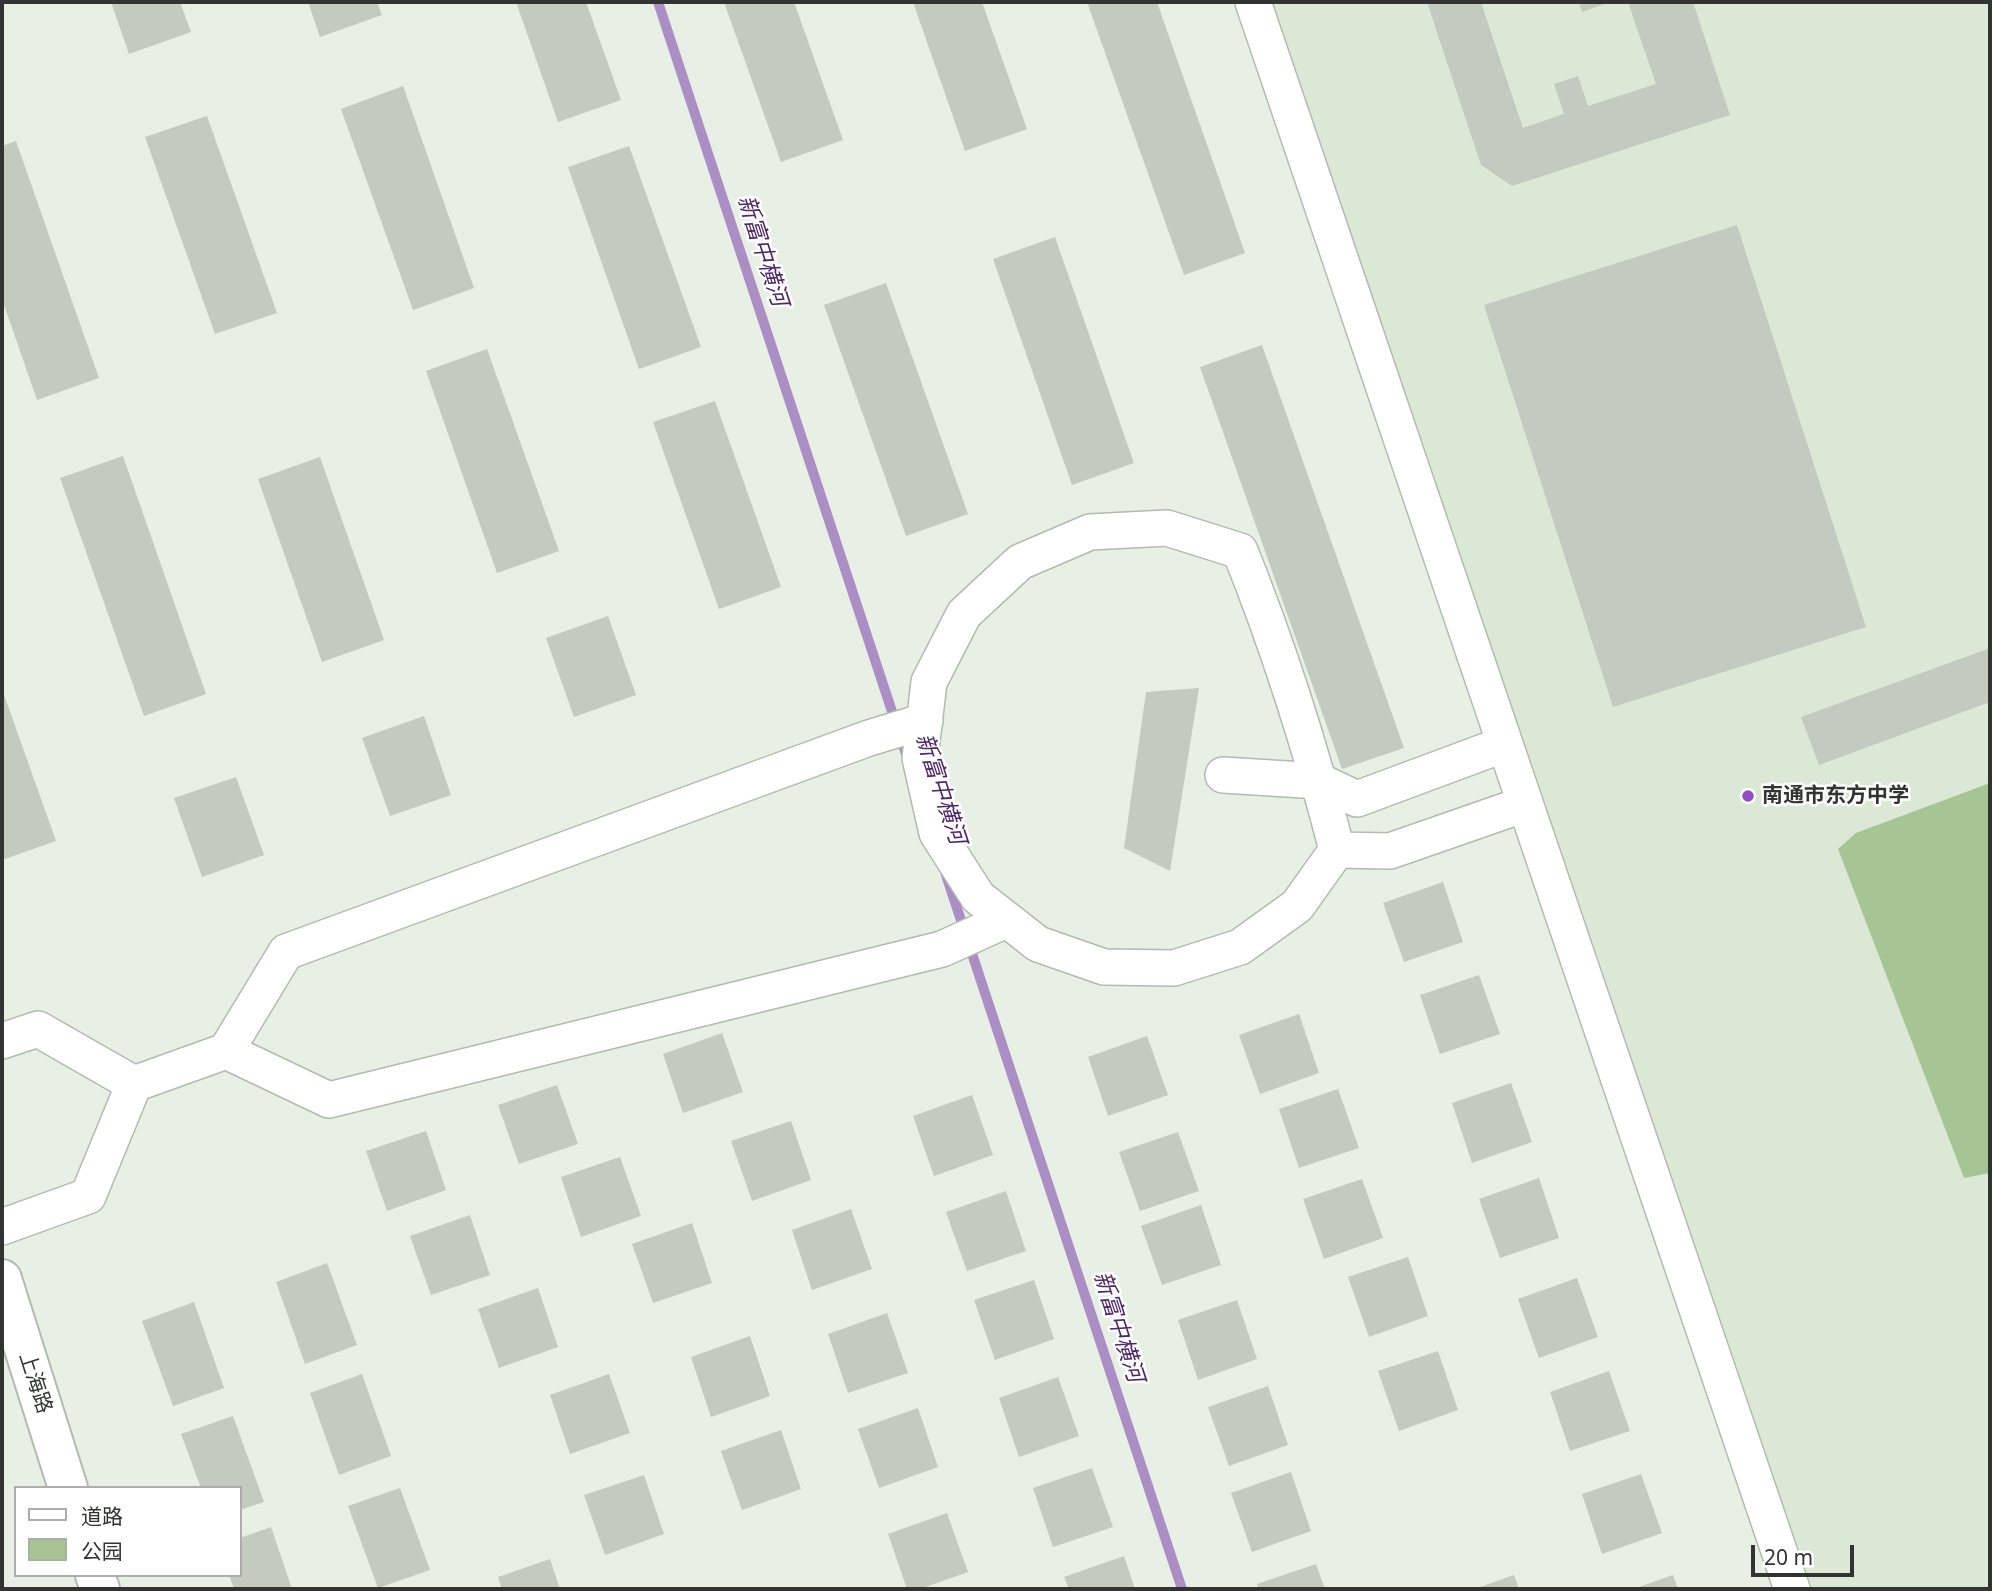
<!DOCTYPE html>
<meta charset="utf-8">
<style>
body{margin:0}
#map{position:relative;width:1992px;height:1591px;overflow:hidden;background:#e8efe4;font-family:"Noto Sans","Noto Sans SC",sans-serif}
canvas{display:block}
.frame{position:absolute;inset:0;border:4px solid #313430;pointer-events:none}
.legend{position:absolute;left:14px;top:1486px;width:228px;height:91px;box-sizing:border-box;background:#fff;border:2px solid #adaeac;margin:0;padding:9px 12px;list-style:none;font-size:21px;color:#313430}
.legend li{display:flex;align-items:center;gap:14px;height:35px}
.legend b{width:35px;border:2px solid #adaeac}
.scale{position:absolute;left:1751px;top:1545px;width:103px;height:32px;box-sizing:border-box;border:4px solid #313430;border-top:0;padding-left:9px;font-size:21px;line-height:24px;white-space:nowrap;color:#313430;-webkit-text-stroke:5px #fff;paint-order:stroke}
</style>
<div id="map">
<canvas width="1992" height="1591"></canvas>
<div class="frame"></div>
<ul class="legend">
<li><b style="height:9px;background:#fff"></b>道路</li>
<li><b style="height:19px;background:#a7c495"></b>公园</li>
</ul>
<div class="scale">20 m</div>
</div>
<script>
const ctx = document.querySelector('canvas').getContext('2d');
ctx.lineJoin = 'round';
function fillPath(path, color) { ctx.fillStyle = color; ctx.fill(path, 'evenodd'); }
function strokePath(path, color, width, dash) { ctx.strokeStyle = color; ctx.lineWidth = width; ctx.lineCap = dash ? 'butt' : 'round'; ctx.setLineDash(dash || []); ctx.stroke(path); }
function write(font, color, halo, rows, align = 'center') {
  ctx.font = font + ' "Noto Sans","Noto Sans SC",sans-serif'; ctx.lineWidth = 5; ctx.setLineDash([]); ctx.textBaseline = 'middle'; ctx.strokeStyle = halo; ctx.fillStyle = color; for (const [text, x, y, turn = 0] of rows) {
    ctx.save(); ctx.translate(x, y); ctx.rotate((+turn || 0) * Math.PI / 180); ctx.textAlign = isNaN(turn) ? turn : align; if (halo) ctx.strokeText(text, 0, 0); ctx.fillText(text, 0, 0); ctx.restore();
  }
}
fillPath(new Path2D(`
 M1237,2H1990V1589H1772Z`), '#dce8d6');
fillPath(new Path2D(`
 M1990,783V1173L1964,1178L1838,849L1856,833Z`), '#a7c495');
strokePath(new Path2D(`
 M658,2L908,760
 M945,872L1182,1589`), '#ab8ec4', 10);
fillPath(new Path2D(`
 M111,2H180L191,32L129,54Z
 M308,2H377L382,15L320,37Z
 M516,2H586L621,100L558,122Z
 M724,2H794L843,140L781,162Z
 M913,2H982L1027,129L965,151Z
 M1087,2H1157L1245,253L1184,275Z
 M1427,2H1481L1523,128L1564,114L1554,84L1578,76L1588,106L1656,84L1628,2H1693L1730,115L1512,186L1481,165Z
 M1579,2H1610L1582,12Z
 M403,86L474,288L413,310L341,109Z
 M207,116L277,313L215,334L145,137Z
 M16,141L99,378L37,400L2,299V146Z
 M629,146L701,347L639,369L568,167Z
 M1737,225L1866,627L1613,707L1484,305Z
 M1055,237L1134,463L1072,485L993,259Z
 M886,283L968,514L906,536L824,305Z
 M1262,345L1404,748L1342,769L1200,367Z
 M487,349L559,551L497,573L426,371Z
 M715,401L781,587L719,609L653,422Z
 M123,456L206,694L144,716L60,478Z
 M320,457L384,640L322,662L258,479Z
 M608,616L636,695L574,717L546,638Z
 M1990,648V702L1819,765L1801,717Z
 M1199,688L1170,871L1124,848L1146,692Z
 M2,689L56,841L2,860Z
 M424,716L451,795L390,816L362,738Z
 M236,777L264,855L202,877L174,798Z
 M1443,882L1463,942L1404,962L1383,903Z
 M1479,975L1500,1034L1440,1054L1420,995Z
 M1299,1014L1319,1073L1260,1094L1239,1035Z
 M722,1033L743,1092L683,1113L663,1054Z
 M1147,1036L1168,1095L1108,1116L1088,1057Z
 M1511,1083L1532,1142L1472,1163L1452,1103Z
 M557,1085L578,1144L519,1164L498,1105Z
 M1338,1089L1359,1148L1299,1168L1279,1109Z
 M972,1095L993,1155L934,1176L913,1116Z
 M791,1121L811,1180L752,1201L731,1141Z
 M426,1131L446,1190L387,1211L366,1151Z
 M1178,1132L1199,1191L1140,1211L1119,1152Z
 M620,1157L641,1216L581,1237L561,1177Z
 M1539,1178L1559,1238L1500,1258L1479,1199Z
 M1362,1179L1383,1238L1324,1259L1303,1199Z
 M1006,1191L1026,1251L967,1271L946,1212Z
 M1201,1205L1221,1265L1162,1285L1141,1226Z
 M851,1209L872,1269L812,1290L792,1230Z
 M470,1215L490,1275L431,1295L410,1236Z
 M692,1223L712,1283L653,1303L632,1244Z
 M1408,1257L1428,1316L1369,1337L1348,1277Z
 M327,1263L357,1345L305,1364L276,1282Z
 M1577,1278L1598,1337L1539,1358L1518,1299Z
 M1034,1280L1054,1339L995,1360L974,1300Z
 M538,1288L558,1347L499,1368L478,1309Z
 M1237,1300L1257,1359L1198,1380L1178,1320Z
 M194,1302L224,1388L173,1406L142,1321Z
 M887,1313L908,1373L848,1393L828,1334Z
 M750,1336L770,1396L711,1417L691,1357Z
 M1438,1351L1458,1410L1399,1431L1378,1371Z
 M1609,1371L1630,1431L1570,1451L1550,1392Z
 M362,1374L391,1456L339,1475L310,1393Z
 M609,1374L630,1433L570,1454L550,1395Z
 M1058,1377L1079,1436L1019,1457L999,1398Z
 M1268,1386L1288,1445L1229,1466L1208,1407Z
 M918,1408L938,1467L879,1488L858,1429Z
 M233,1416L264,1502L240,1510V1488H201L181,1434Z
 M781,1430L801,1489L742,1510L721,1451Z
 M1092,1468L1113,1527L1053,1547L1033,1488Z
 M1291,1472L1311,1531L1252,1552L1231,1493Z
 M1641,1474L1662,1533L1602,1554L1582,1494Z
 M644,1475L664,1534L605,1555L584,1495Z
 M400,1488L430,1570L378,1588L348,1506Z
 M947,1513L968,1572L920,1589H907L888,1534Z
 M271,1527L292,1589H234L229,1575H240V1538Z
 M1124,1556L1135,1589H1069L1064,1577Z
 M550,1559L560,1589H502L498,1577Z
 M1316,1564L1325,1589H1259L1257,1584Z
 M1514,1575L1519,1589H1474Z
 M1673,1575L1678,1589H1633Z`), '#c3cabf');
const minor = new Path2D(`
 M1253,2L1792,1589
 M1167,528L1240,551C1279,648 1311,749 1337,850L1297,906L1240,947L1174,968L1104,967L1038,944L978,897L937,833L920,758L929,682L964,614L1020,562L1090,532Z
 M925,721L869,738L286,952L226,1051L329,1100L942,949L1006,920
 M1223,775L1319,781L1357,799L1505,744
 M1337,850L1390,851L1525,804
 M2,1041L38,1029L134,1084L88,1196L2,1227
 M134,1084L226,1051`);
const tertiary = new Path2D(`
 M2,1279L68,1488
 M95,1575L100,1589`);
strokePath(minor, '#b3baaf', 38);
strokePath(tertiary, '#b3baaf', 42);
strokePath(minor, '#fff', 35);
strokePath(tertiary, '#fff', 38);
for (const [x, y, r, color] of [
 [1748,796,7,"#914dc1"]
]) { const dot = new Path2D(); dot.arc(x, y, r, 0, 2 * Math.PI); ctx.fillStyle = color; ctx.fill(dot); strokePath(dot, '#fff', 2.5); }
write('bold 21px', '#313430', '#fff', [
 ["南通市东方中学",1762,796]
], 'left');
write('21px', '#313430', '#fff', [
 ["上海路",35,1383,72]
]);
write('italic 23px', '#4d2769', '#fff', [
 ["新富中横河",762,251,72],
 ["新富中横河",940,789,72],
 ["新富中横河",1118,1327,72]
]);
</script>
